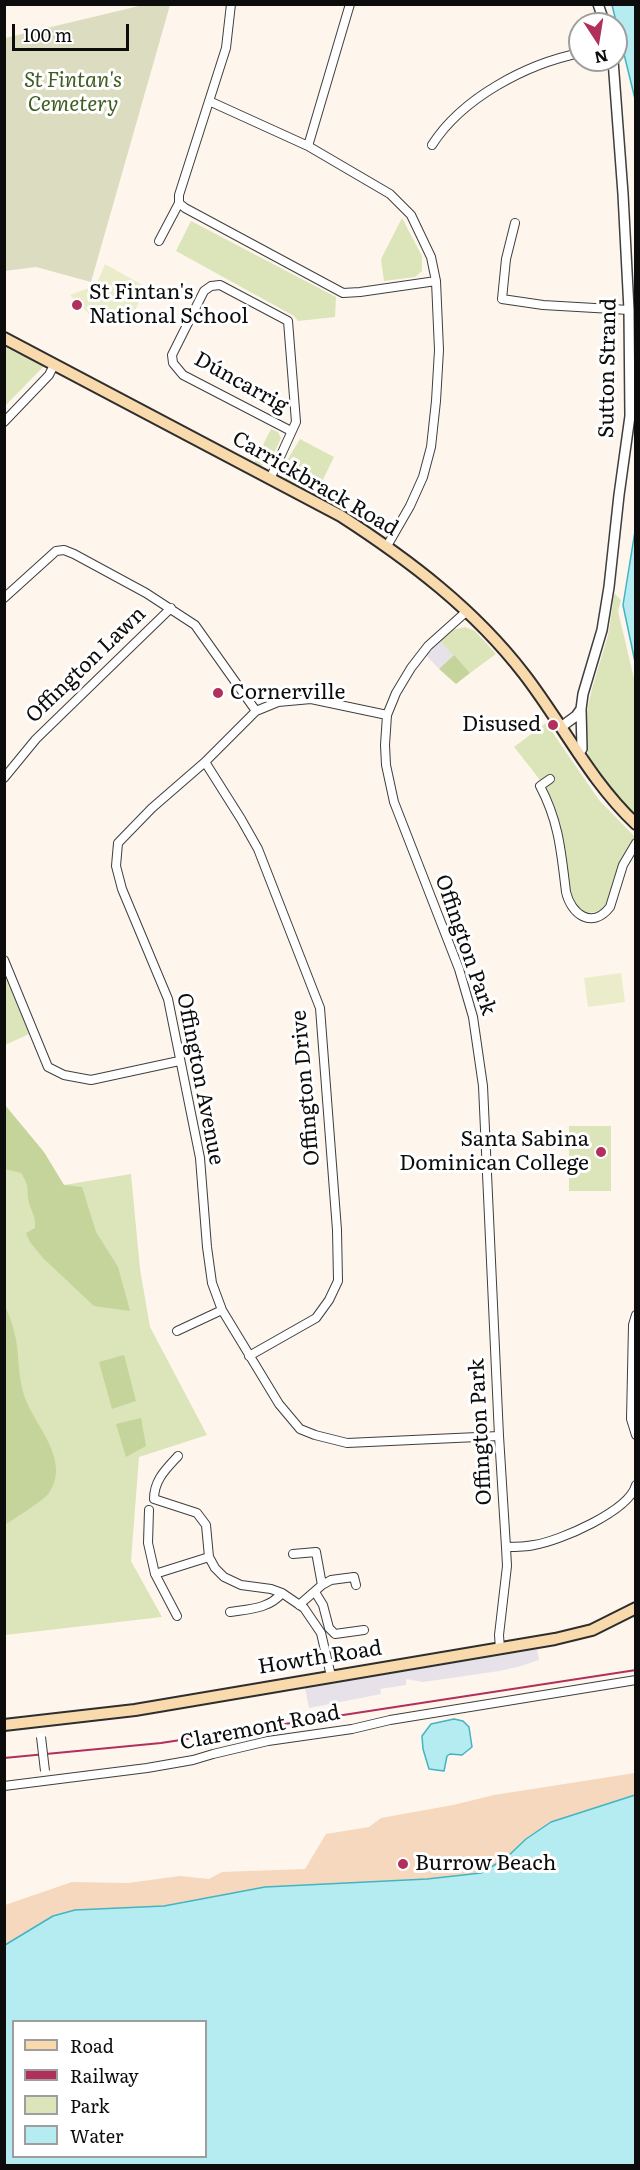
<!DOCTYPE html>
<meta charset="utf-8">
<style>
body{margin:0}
#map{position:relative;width:640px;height:2170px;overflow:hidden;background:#fef5ed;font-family:Literata,serif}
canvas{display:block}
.frame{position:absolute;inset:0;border:6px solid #0c0c0c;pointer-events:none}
.legend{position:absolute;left:12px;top:2020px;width:195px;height:138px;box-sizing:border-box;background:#fff;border:2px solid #9e9e9e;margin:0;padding:8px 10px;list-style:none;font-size:18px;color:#0c0c0c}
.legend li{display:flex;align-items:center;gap:12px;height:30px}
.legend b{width:30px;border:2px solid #9e9e9e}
.north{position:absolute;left:568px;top:12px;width:60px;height:60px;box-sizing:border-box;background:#fff;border:2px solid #9e9e9e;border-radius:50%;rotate:168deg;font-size:16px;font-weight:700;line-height:24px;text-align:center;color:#0c0c0c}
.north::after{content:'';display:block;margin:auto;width:21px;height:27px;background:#b1305b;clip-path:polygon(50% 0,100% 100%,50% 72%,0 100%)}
.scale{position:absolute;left:12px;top:24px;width:117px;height:27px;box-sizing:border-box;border:3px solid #0c0c0c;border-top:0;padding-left:8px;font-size:18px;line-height:21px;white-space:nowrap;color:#0c0c0c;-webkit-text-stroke:4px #fff;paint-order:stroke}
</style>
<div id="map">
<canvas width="640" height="2170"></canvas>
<div class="frame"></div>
<ul class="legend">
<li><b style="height:8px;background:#f8daad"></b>Road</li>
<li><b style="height:8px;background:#b1305b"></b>Railway</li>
<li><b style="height:16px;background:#dce5b9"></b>Park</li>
<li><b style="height:16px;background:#b5ecf1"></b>Water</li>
</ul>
<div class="north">N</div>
<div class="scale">100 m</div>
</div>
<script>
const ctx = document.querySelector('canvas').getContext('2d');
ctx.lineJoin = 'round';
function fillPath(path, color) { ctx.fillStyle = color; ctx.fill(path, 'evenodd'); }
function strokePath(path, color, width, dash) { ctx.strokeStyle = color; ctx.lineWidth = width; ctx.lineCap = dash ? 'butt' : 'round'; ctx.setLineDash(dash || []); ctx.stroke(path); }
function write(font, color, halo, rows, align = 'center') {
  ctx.font = font + ' Literata,serif'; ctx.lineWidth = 6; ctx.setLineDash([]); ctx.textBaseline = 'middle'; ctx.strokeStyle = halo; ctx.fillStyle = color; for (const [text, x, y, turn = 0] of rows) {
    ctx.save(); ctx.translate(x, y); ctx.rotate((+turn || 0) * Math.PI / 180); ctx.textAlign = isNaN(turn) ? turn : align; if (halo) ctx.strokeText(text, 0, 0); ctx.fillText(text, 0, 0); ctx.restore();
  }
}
fillPath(new Path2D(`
 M440,641L454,655L439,669L426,655Z
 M537,1649L539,1660L521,1666L499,1671L423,1682L406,1679V1685L380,1689L381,1694L309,1708L305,1688Z`), '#e7e1ea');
fillPath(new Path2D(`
 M402,218L422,256V271L415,277L384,281L381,259Z
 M191,221L336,297L335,317L298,321L294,316L176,251Z
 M5,347L44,366L5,406H4Z
 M271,429L278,432L281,438L270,462L261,466L254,463Z
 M300,439L334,457L315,496L286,480C279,468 294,450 300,439Z
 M614,593L621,600L618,611L635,683V814C624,804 593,771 589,757C578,715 598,674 608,635C611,621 612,607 614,593Z
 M465,627L475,631L496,654L470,673L440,641L452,630Z
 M546,723L599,800L635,837L622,860L610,897L602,911C593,912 584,915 577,907C563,890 564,843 559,821C553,792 532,770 514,747Z
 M5,973L29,1034L5,1045H4Z
 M4,1116L64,1185L131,1174L140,1269L150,1327L207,1435L139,1457L131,1561L162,1617L5,1635Z
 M569,1126H611V1191H569Z`), '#dce5b9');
fillPath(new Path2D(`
 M454,655L470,673L456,684L439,669Z
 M5,1105L44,1152L64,1185L82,1187L96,1232L118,1267L130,1311L94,1306L43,1258L30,1242L26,1233L35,1228C36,1216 32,1213 29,1203C26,1188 31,1189 21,1173L5,1169Z
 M5,1305C8,1314 12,1322 14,1331C20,1352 17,1374 24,1395C33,1424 72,1460 49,1493C43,1501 15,1518 5,1525Z
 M124,1355L136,1401L112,1409L99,1362Z
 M141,1418L146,1446L126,1457L116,1424Z`), '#c5d49a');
fillPath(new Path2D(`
 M635,1773V1795L551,1822L526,1839L506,1858L481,1873L427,1879L265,1887L164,1906L75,1910L5,1945V1905L72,1882L128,1883L180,1876L209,1879L222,1872L305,1869L326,1834L369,1827L381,1818L453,1805L494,1795Z`), '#f5d8bd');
fillPath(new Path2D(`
 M143,5H170L91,282L36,267L5,271V38Z`), '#dcddc0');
fillPath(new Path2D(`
 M105,264L146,287L130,321L116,315L110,320L100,310L92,317L70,295L96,285Z
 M621,973L625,1002L588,1007L584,978Z`), '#ebedca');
const water = new Path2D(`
 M612,5H635V99Z
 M635,531L636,662H635L623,605Z
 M454,1719L463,1721L469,1727L472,1747L462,1755L450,1754L447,1756L444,1771L429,1769L423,1749L422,1736L431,1724Z
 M635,1795V2165H5V1945L53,1916L75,1910L164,1906L265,1887L427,1879L481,1873L506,1858L526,1839L551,1822ZM14,2022H206V2156H14Z`);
fillPath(water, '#b5ecf1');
strokePath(water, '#42b4c2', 1.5);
const minor = new Path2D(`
 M209,101L308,146L390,194L411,215L431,257L436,281L439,350L436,401L431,447L423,477L410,506L387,546
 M432,145C462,98 526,64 580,53
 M308,146L350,4
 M179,203L185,208L343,293L360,292L436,281
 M515,223L506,259L502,299L543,305L629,310
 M159,241L179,203V195L226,48L231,4
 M4,422L49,375L54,365
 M270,479L296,422L288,321L220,285L211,286L204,291L172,355L173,363L183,375L291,431
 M4,598L56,551L64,550L74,554L146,593L195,625L256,711
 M467,611L428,646L411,668L396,693L387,715L385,745L386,765L394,802L459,969L473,1017L483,1086L499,1436L506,1547L507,1566L499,1635L500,1649
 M387,715L311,699L278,702L256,711L205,762L152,808L118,843L116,866L122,889L168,999L200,1158L207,1247L212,1283L222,1310L279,1404L300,1429L315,1435L347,1443L499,1436
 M205,762L241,819L258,849L320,1008L337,1230L338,1281L329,1300L316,1318L249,1356
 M4,778L36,739L171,608
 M550,779L540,786C559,822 561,851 566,892C571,914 592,930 610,907L623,865L636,843
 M4,960L48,1067L64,1075L91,1080L179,1061
 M636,1315L633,1325L631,1419L636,1435
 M177,1331L222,1310
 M178,1456C166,1469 154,1480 154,1499L197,1513L206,1525L209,1557L215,1568L224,1577L241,1585L271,1589L282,1593L304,1608L321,1633L331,1676
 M149,1510L148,1543L155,1574L177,1616
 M506,1547C515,1547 525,1547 534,1545C560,1541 629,1511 636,1485
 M293,1554L316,1552L322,1585L299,1605
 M155,1574L209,1557
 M322,1585L331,1580L354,1577L356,1585
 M315,1592L323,1605L329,1628L335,1634L364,1630
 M230,1612C249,1609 269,1609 282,1593
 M4,1786L147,1768L193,1760L213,1754L268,1741L352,1729L390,1720L636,1680`);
const tertiary = new Path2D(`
 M598,4L605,24
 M561,727L576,716L581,709
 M578,753L582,749L581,709L583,694L602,630L609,587L619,495L630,416L629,310L623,194L613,60`);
const secondary = new Path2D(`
 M4,338L341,516C409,560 474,609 524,674C562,723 590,781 636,824
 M4,1725L135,1710L555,1639L592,1630L636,1608`);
strokePath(minor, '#3f3f3f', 10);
strokePath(tertiary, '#3f3f3f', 12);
strokePath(secondary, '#2e2e2e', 14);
strokePath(minor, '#fff', 8);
strokePath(tertiary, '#fff', 9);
strokePath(secondary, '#f8daad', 10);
strokePath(new Path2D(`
 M4,1758L161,1743L636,1670`), '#b1305b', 2);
const minorBridge = new Path2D(`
 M41,1737L45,1771`);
strokePath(minorBridge, '#3f3f3f', 10, []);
strokePath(minorBridge, '#fff', 8);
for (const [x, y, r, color] of [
 [77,305,6,"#b1305b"],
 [218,693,6,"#b1305b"],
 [553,725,6,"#b1305b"],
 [601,1152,6,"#b1305b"],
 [403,1864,6,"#b1305b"]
]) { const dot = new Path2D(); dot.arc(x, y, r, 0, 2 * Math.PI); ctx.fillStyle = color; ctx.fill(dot); strokePath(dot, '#fff', 2); }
write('italic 21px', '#405e22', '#fff', [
 ["St Fintan's",73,81],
 ["Cemetery",73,105]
]);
write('21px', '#0c0c0c', '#fff', [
 ["St Fintan's",89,293],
 ["National School",89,317],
 ["Cornerville",230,693],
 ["Disused",541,725,"right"],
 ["Santa Sabina",589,1140,"right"],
 ["Dominican College",589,1164,"right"],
 ["Burrow Beach",415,1864]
], 'left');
write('21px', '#0c0c0c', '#fff', [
 ["Sutton Strand",608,368,-89],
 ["Dúncarrig",241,383,29],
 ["Carrickbrack Road",315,484,30],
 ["Offington Lawn",86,665,-44],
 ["Offington Park",465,945,71],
 ["Offington Avenue",200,1079,79],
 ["Offington Drive",306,1088,-95],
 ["Offington Park",481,1432,-93],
 ["Howth Road",320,1658,-9],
 ["Claremont Road",260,1728,-11]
]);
</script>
